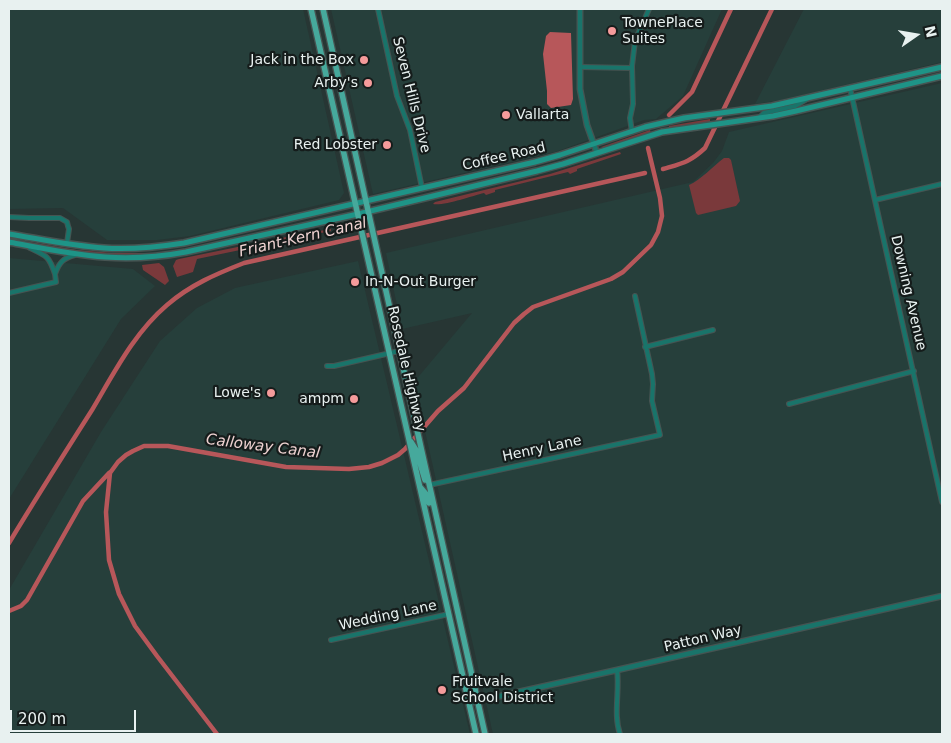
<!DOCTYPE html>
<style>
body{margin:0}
#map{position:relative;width:951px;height:743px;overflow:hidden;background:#273634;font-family:"DejaVu Sans",sans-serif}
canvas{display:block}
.frame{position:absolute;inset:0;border:10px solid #e8f1f0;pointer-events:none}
.north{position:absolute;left:891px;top:10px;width:50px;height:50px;-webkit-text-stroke:4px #151c1b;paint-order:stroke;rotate:77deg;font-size:14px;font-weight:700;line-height:20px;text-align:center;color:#e8f1f0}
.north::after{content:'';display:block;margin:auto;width:18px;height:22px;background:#e8f1f0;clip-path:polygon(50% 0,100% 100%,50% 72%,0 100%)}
.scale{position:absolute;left:10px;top:710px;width:126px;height:22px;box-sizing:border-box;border:2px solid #e8f1f0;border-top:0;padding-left:6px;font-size:15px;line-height:18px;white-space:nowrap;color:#e8f1f0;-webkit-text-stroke:4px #151c1b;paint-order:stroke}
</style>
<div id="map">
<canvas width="951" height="743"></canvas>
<div class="frame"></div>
<div class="north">N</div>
<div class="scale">200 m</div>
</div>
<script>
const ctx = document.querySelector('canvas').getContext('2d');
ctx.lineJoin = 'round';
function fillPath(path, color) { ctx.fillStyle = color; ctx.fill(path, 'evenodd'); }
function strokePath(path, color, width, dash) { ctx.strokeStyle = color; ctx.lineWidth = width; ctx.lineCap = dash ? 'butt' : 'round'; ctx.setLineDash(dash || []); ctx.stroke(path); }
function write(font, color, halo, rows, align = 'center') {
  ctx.font = font + ' "DejaVu Sans",sans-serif'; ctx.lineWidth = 4.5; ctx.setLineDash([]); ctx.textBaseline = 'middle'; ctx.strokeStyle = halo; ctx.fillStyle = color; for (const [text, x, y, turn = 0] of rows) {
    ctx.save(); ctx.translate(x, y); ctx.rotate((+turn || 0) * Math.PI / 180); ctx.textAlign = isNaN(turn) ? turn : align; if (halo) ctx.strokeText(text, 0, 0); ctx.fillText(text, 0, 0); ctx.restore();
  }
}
fillPath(new Path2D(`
 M9,9H303L344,193L339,200L190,236L157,240H107L63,208L9,209Z
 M331,9H722L683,96L656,119L644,120L555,152L373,194Z
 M804,9H942V62L781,100L755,104Z
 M942,83V734H493L414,382L472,313L402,329L386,253L693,182L713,163L722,151L729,132Z
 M9,258L133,269L155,286L121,319L9,499Z
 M358,261L470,734H9V590L101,432L160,341L197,308L235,288Z`), '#263f3b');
fillPath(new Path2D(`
 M710,119V122L669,128V126Z
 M650,130L651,133L605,148L601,147Z
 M620,152L621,154L577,169V171L570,174L568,172L495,190V192L486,195L484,193C472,196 444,206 433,204L435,202L550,174Z
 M724,158H729L731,160L740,201L736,206L698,215L696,213L689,185C701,180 713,166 724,158Z
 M331,229V231L197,259L193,272L177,277L173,266L176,260L179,259L296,235Z
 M29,242L77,250L112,253H159V254C123,256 90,254 55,248C46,246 35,246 29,242Z
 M159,263L164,267L169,281L165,285L143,270L142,265Z`), '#7a393b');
fillPath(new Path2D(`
 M550,32L571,33L573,99L571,105L551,108L547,104V91L543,54L546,36Z`), '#b7575a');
strokePath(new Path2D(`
 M669,115L692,92L731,9
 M663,169C683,163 690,162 705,148L772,9
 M9,543C36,498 64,454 92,410C114,373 134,333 167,305C190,285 216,274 244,263L645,173
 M9,611L21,606L27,600L83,501L109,473
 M217,734L157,656L135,626L119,594L109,560L106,512L110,473L118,462L126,455L133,451L144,446H168L286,467L349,469L369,467L382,463L398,455L405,449L438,411L464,388L514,323L524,314L533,307L611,279L623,272L651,245L658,232L662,216L660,198L648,148`), '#b7575a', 4.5);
const minor = new Path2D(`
 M378,9L397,96L410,130L422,188
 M580,67L632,68
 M850,88L942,502
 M759,118L764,113L795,106L807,99
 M632,132L630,118L633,104L632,66L635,41L649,9
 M875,200L942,184
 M9,217L29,218H60L67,222L68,226L69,229L67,243
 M30,248C47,256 49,256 55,274C59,263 63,258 75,255
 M9,293L56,282L55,274
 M645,347L713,330
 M327,366H334L399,351
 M789,404L914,371
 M429,485L660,435L652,401L653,384L652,374L635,296
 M331,640L449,614
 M617,670C620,691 613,714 620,734`);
const tertiary = new Path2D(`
 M580,9V89L587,125L597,153
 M469,703L617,670L942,596`);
const secondary = new Path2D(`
 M9,234C40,239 72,246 104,248C131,250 158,247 184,243L535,162L560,155L645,127L684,118L772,106L942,67
 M9,242C40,248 73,255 105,257C132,259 159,257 186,252L358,214L537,171L563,164L662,132L773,116L796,111L942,76`);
const primary = new Path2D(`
 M311,9L476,734
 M323,9L485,734
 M411,442L416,450L425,480
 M420,487L426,494L429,503`);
strokePath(minor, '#465452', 6);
strokePath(tertiary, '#465452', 7);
strokePath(secondary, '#465452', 8);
strokePath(primary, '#465452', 8);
strokePath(minor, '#19746a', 4);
strokePath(tertiary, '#19746a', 4.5);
strokePath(secondary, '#1e9487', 5);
strokePath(primary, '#46a99c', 5.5);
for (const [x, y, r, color] of [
 [612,31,5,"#f59b9b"],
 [364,60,5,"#f59b9b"],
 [368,83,5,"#f59b9b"],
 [506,115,5,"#f59b9b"],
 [387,145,5,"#f59b9b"],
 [355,282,5,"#f59b9b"],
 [271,393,5,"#f59b9b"],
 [354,399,5,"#f59b9b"],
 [442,690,5,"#f59b9b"]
]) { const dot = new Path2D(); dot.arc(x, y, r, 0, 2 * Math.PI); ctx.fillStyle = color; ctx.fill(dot); strokePath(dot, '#151c1b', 2); }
write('14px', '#e8f1f0', '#151c1b', [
 ["TownePlace",622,23,"left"],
 ["Suites",622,39,"left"],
 ["Jack in the Box",354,60],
 ["Arby's",358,83],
 ["Vallarta",516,115,"left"],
 ["Red Lobster",377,145],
 ["In-N-Out Burger",365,282,"left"],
 ["Lowe's",261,393],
 ["ampm",344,399],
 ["Fruitvale",452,682,"left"],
 ["School District",452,698,"left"]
], 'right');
write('14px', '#e8f1f0', '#151c1b', [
 ["Seven Hills Drive",411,95,76],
 ["Coffee Road",504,157,-13],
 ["Downing Avenue",908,293,77],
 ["Rosedale Highway",406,369,77],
 ["Henry Lane",542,449,-12],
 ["Wedding Lane",388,616,-12],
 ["Patton Way",703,639,-13]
]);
write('italic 15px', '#eed2d1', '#151c1b', [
 ["Friant-Kern Canal",303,238,-13],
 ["Calloway Canal",263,447,7]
]);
</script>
